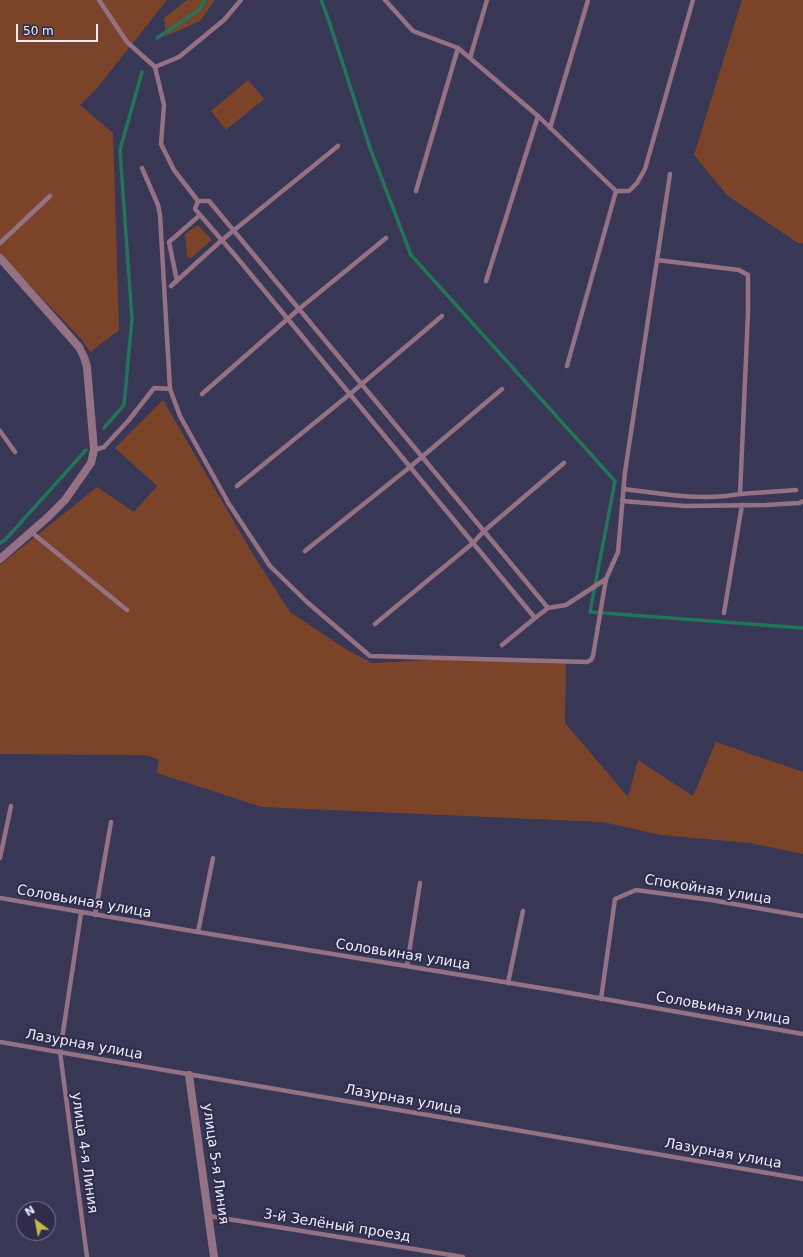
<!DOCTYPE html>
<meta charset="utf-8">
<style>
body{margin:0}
#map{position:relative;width:803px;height:1257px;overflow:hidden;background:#393756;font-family:"DejaVu Sans",sans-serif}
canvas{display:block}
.north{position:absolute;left:16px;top:1201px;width:40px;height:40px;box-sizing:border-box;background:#2f2d4b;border:1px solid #7b7a92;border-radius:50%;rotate:328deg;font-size:11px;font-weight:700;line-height:16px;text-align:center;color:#ededfd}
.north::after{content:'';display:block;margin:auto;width:14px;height:18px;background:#c4bc3e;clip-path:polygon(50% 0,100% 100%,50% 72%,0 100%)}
.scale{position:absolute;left:16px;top:24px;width:82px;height:18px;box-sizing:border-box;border:2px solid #ededfd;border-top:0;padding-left:5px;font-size:12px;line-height:14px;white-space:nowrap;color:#ededfd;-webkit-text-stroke:3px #2f2d4b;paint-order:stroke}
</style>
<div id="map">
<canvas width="803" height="1257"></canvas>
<div class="north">N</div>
<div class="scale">50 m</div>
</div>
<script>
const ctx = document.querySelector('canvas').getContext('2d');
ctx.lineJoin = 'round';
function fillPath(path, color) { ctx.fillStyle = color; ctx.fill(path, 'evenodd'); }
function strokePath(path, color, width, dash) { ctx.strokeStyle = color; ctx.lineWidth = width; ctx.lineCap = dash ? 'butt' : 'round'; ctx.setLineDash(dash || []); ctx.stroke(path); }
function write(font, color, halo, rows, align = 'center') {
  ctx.font = font + ' "DejaVu Sans",sans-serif'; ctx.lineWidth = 4; ctx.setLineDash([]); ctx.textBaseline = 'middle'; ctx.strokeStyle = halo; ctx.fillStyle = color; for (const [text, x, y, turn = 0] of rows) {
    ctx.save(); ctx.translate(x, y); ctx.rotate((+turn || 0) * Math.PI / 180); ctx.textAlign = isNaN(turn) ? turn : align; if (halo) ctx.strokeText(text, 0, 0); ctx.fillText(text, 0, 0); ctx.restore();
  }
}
fillPath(new Path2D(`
 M0,0H167L98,87L80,105L113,133L119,330L90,352L82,340L0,254Z
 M187,0H215L200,21L166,36L164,18Z
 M742,0H803V243H798L728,196L694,155Z
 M248,80L264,99L226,130L211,111Z
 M198,225L212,240L191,258L187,257L185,234Z
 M163,400L254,556L290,612L347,650L372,663L472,658L566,663L565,723L628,797L638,760L693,796L716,742L803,772V854L750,843L661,835L603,822L262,807L157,773L159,760L146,755L0,754V565L97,487L134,512L157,486L115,448Z`), '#7b4428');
strokePath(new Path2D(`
 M321,0L329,21L370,148L411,255L615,481L590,612L803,628
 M157,38L199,10L205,0
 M104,428L124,405L132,319L120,150L142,72
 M0,543L5,540L86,450`), '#217558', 3.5);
strokePath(new Path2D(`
 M99,0L127,42L155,67L164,105L161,144L174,170L198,201
 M385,0L413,31L458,48
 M470,58L487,0
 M155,67L179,57L224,20L241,0
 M550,128L588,0
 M142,168L158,205L160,215L170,389
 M416,191L458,48L538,116
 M616,191H629L637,183L645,169L693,0
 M198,201H209L548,608L535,618L239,260L195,209Z
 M0,243L50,196
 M177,281L169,242L200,215
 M486,281L538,116L616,191L567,366
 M171,286L222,240L338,146
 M202,394L299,309L386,238
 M0,431L15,452
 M94,450L104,447L129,420L154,388L170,389L180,416L229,504L270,566L307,602L370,656L587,662L591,660L593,656L606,579
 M237,486L350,394L442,316
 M624,489C662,494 701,501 740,494L748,313V275L739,270L657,260
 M740,494L796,490
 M622,501L685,506L766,505L799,503L803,501
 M31,532L127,610
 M305,551L410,467L502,389
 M548,608L566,605L606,579L618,552L625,472L670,174
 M724,613L742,505
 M375,624L473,543L484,531L564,463
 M502,645L535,618
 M0,858L11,806
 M0,898L198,932L559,991L803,1034
 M81,913L60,1052L87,1257
 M95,915L111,822
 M198,932L213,858
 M407,966L420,883
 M508,983L523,911
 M601,999L615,899L636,890L711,900L803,916
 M0,1042L803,1179
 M209,1216L463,1257`), '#957184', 4.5);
strokePath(new Path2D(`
 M0,258L79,347L84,357L87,367L94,450L91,463L65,500L48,517L0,559
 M189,1075L214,1257`), '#957184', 8);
write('14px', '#ededfd', '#2f2d4b', [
 ["Спокойная улица",708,890,9],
 ["Соловьиная улица",84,902,10],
 ["Соловьиная улица",403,955,9],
 ["Соловьиная улица",723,1009,10],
 ["Лазурная улица",84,1045,10],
 ["Лазурная улица",403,1100,10],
 ["улица 4-я Линия",84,1153,82],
 ["Лазурная улица",723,1154,10],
 ["улица 5-я Линия",215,1164,82],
 ["3-й Зелёный проезд",337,1226,9]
]);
</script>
